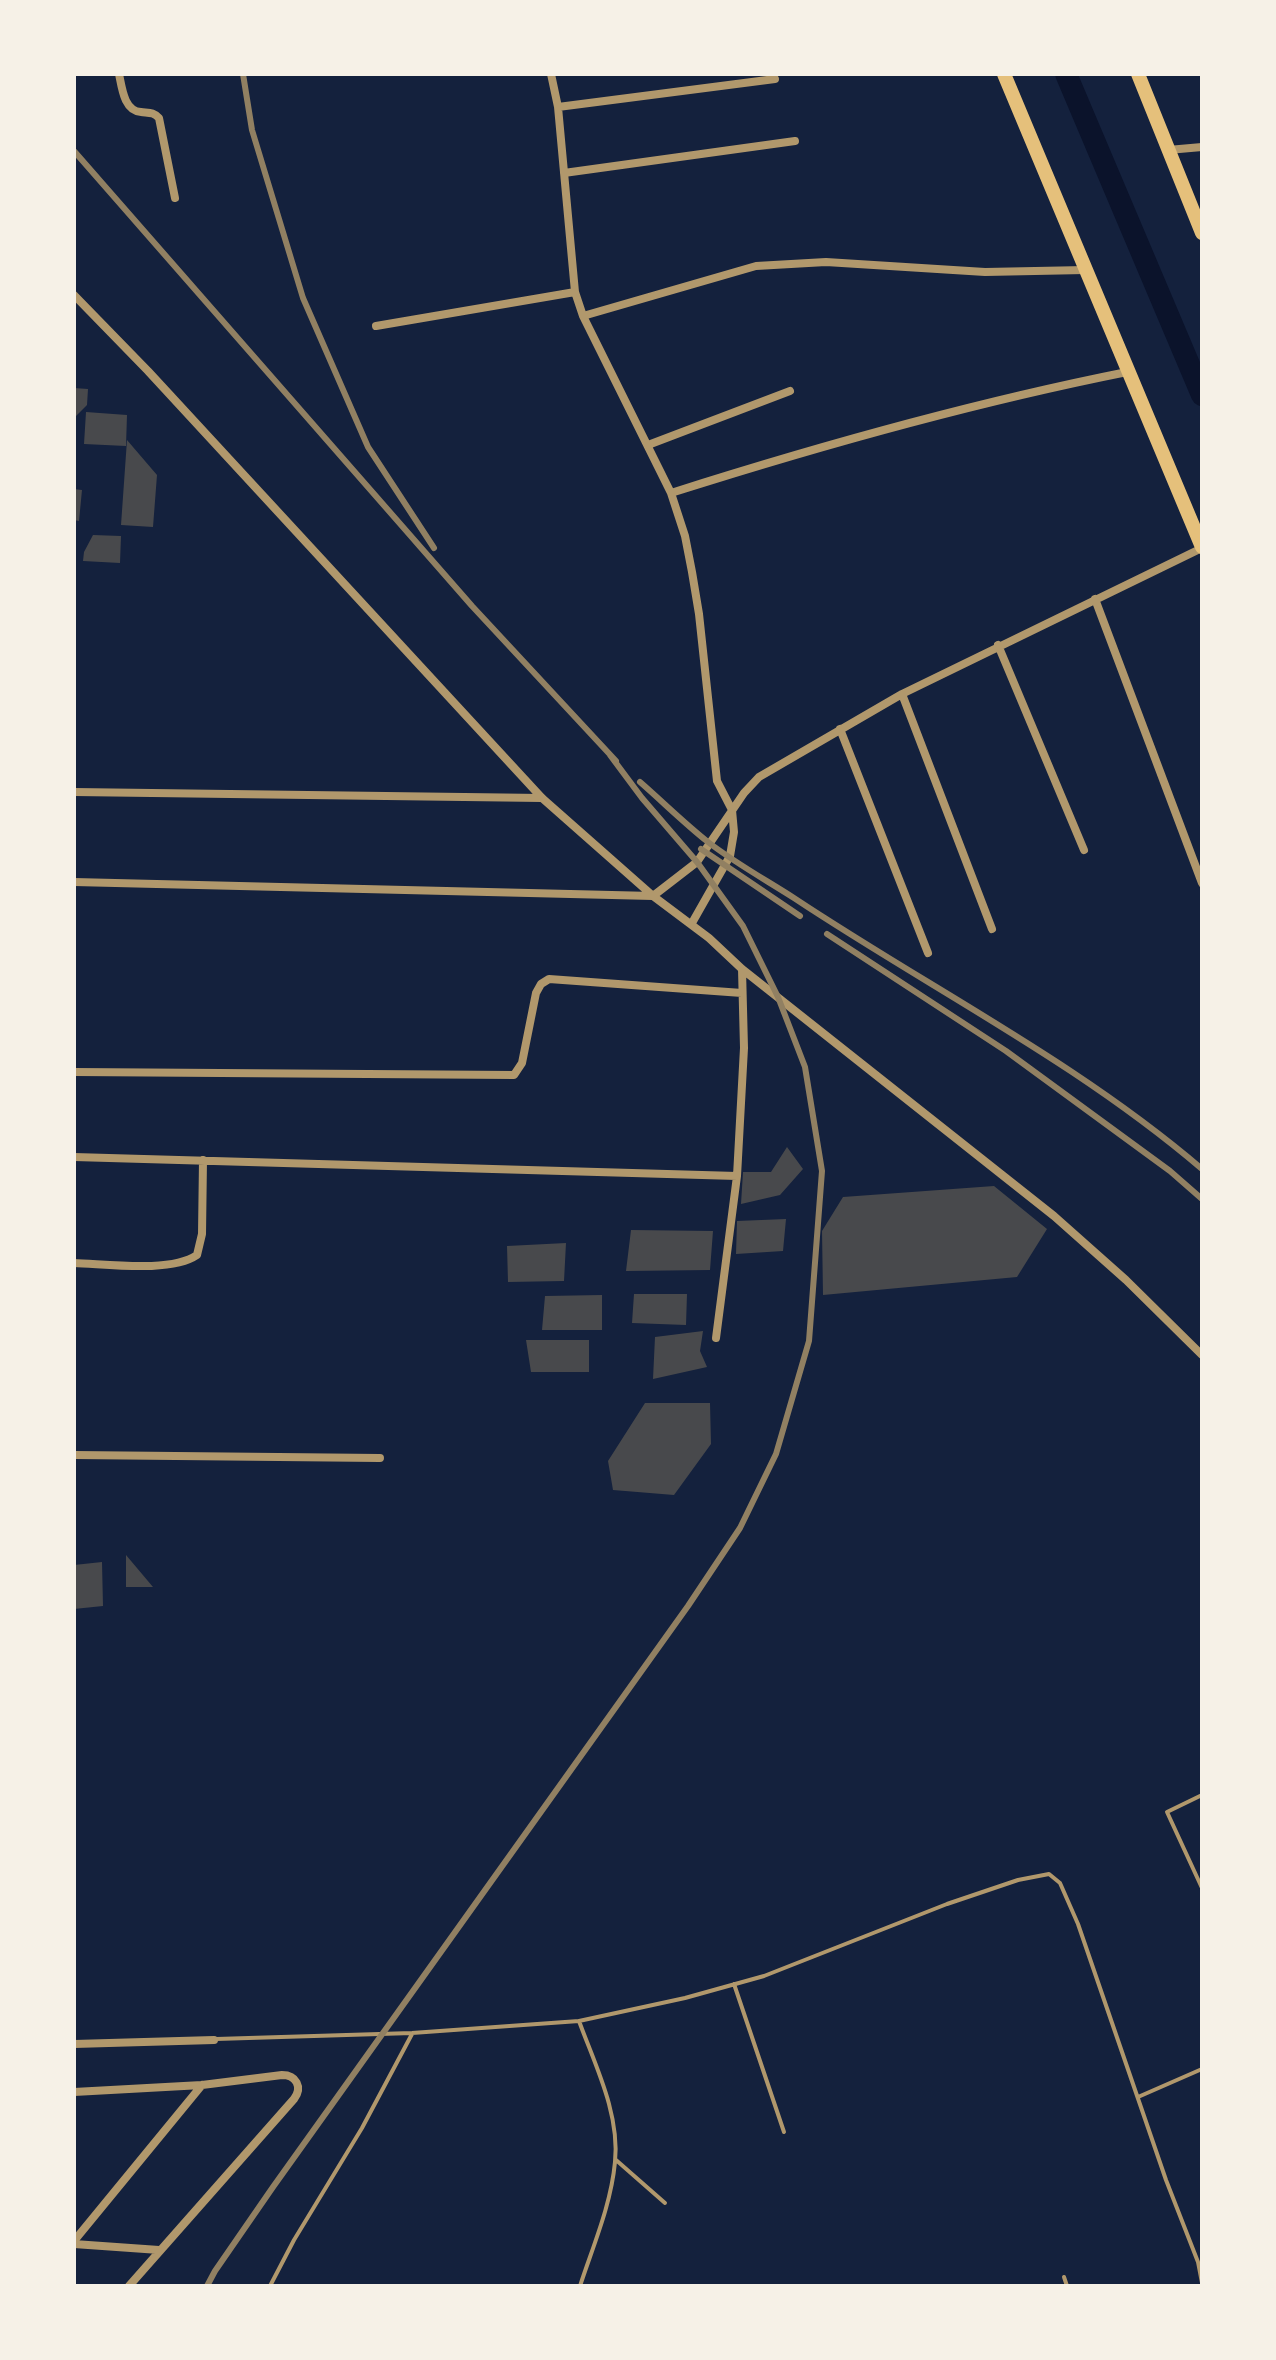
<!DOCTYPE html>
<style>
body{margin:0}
#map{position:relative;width:1276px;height:2360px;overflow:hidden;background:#14213d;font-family:Commissioner,sans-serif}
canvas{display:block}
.frame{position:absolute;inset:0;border:76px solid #f6f1e7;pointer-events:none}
</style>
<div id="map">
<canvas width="1276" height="2360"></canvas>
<div class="frame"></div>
</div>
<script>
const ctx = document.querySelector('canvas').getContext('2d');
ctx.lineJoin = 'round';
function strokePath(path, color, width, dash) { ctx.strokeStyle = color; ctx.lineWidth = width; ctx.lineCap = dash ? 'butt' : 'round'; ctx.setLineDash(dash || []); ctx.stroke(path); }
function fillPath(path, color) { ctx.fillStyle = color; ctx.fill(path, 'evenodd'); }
strokePath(new Path2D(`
 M1066,74L1202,395`), '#0b132b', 22);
fillPath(new Path2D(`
 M74,388L88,389L87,405L74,418Z
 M86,412L127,415L126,446L84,444Z
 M127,440L157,475L153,527L121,525Z
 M74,489L82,490L79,521L74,520Z
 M93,535L121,536L120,563L83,561L84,552Z
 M787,1147L803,1169L780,1195L741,1204L743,1172H771Z
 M994,1186L1047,1229L1017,1277L823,1295L822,1231L843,1197Z
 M786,1219L783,1251L736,1254L737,1221Z
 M631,1230L713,1231L710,1270L626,1271Z
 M566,1243L564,1281L508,1282L507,1246Z
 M634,1294H687L686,1325L632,1323Z
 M602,1295V1330H542L545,1296Z
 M703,1331L700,1351L707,1367L653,1379L655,1337Z
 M526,1340H589V1372H531Z
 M645,1403H710L711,1444L674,1495L613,1490L608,1461Z
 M126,1555L153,1587H126Z
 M102,1562L103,1606L74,1609V1565Z`), '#48494c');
strokePath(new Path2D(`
 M1202,1795L1167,1812L1202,1888
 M734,1984L784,2132
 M579,2021C595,2065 620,2114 615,2162C611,2205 593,2246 580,2286
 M216,2039L412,2033L579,2021L685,1998L764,1976L947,1904L1018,1880L1049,1874L1060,1883L1078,1924L1166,2180L1198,2262L1202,2283
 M1138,2097L1202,2069
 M616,2160L665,2203
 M1064,2277L1067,2286
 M270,2286L294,2240L362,2128L412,2034`), '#b1986c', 4);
strokePath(new Path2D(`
 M119,74C122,88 124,111 141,112C150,113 153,112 159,118L175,198
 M551,74L558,107L575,292L583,316L671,493L685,536L692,572L699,614L717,781L732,810L734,832L730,856L692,923
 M558,107L775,79
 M1168,150L1202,147
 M564,173L795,141
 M74,295L148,371L542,798L653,896L709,938L742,969L1054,1216L1126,1280L1202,1355
 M583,316L756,266L826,262L985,272L1085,270
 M376,326L575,292
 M648,445L790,391
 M671,493C822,445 972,403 1127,372
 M1095,599L1202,883
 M998,645L1084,850
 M902,694L992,929
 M840,729L928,953
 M74,792L542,798
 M74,882L653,896L697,862L744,793L759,777L902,694L1202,548
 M74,1072L514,1075L522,1063L536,993L541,984L549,979L742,993
 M74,1157L737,1176
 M74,1263C107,1264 171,1273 197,1255L202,1234L203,1160
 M716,1338L737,1176L744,1048L742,969
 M74,1455L380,1458
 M74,2044L214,2040
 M74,2092L202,2085L282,2075C296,2075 303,2087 294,2099L129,2286
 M74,2241L202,2085
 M74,2244L159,2250`), '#b1986c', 8);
strokePath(new Path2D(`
 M1004,74L1202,547
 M1138,74L1202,233`), '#e5c07b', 14);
strokePath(new Path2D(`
 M243,74L252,130L303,298L368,447L434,548
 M74,151L472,606L616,761
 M640,782C663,802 684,823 708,842C735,863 766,880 794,898C931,989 1077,1062 1202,1169
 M701,849L800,916
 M827,934L1006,1051L1170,1171L1202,1199
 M207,2286L215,2271L273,2187L688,1606L740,1528L776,1454L809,1341L822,1171L805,1067L778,997L743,926L697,862L642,798L610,755`), '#918062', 6);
</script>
